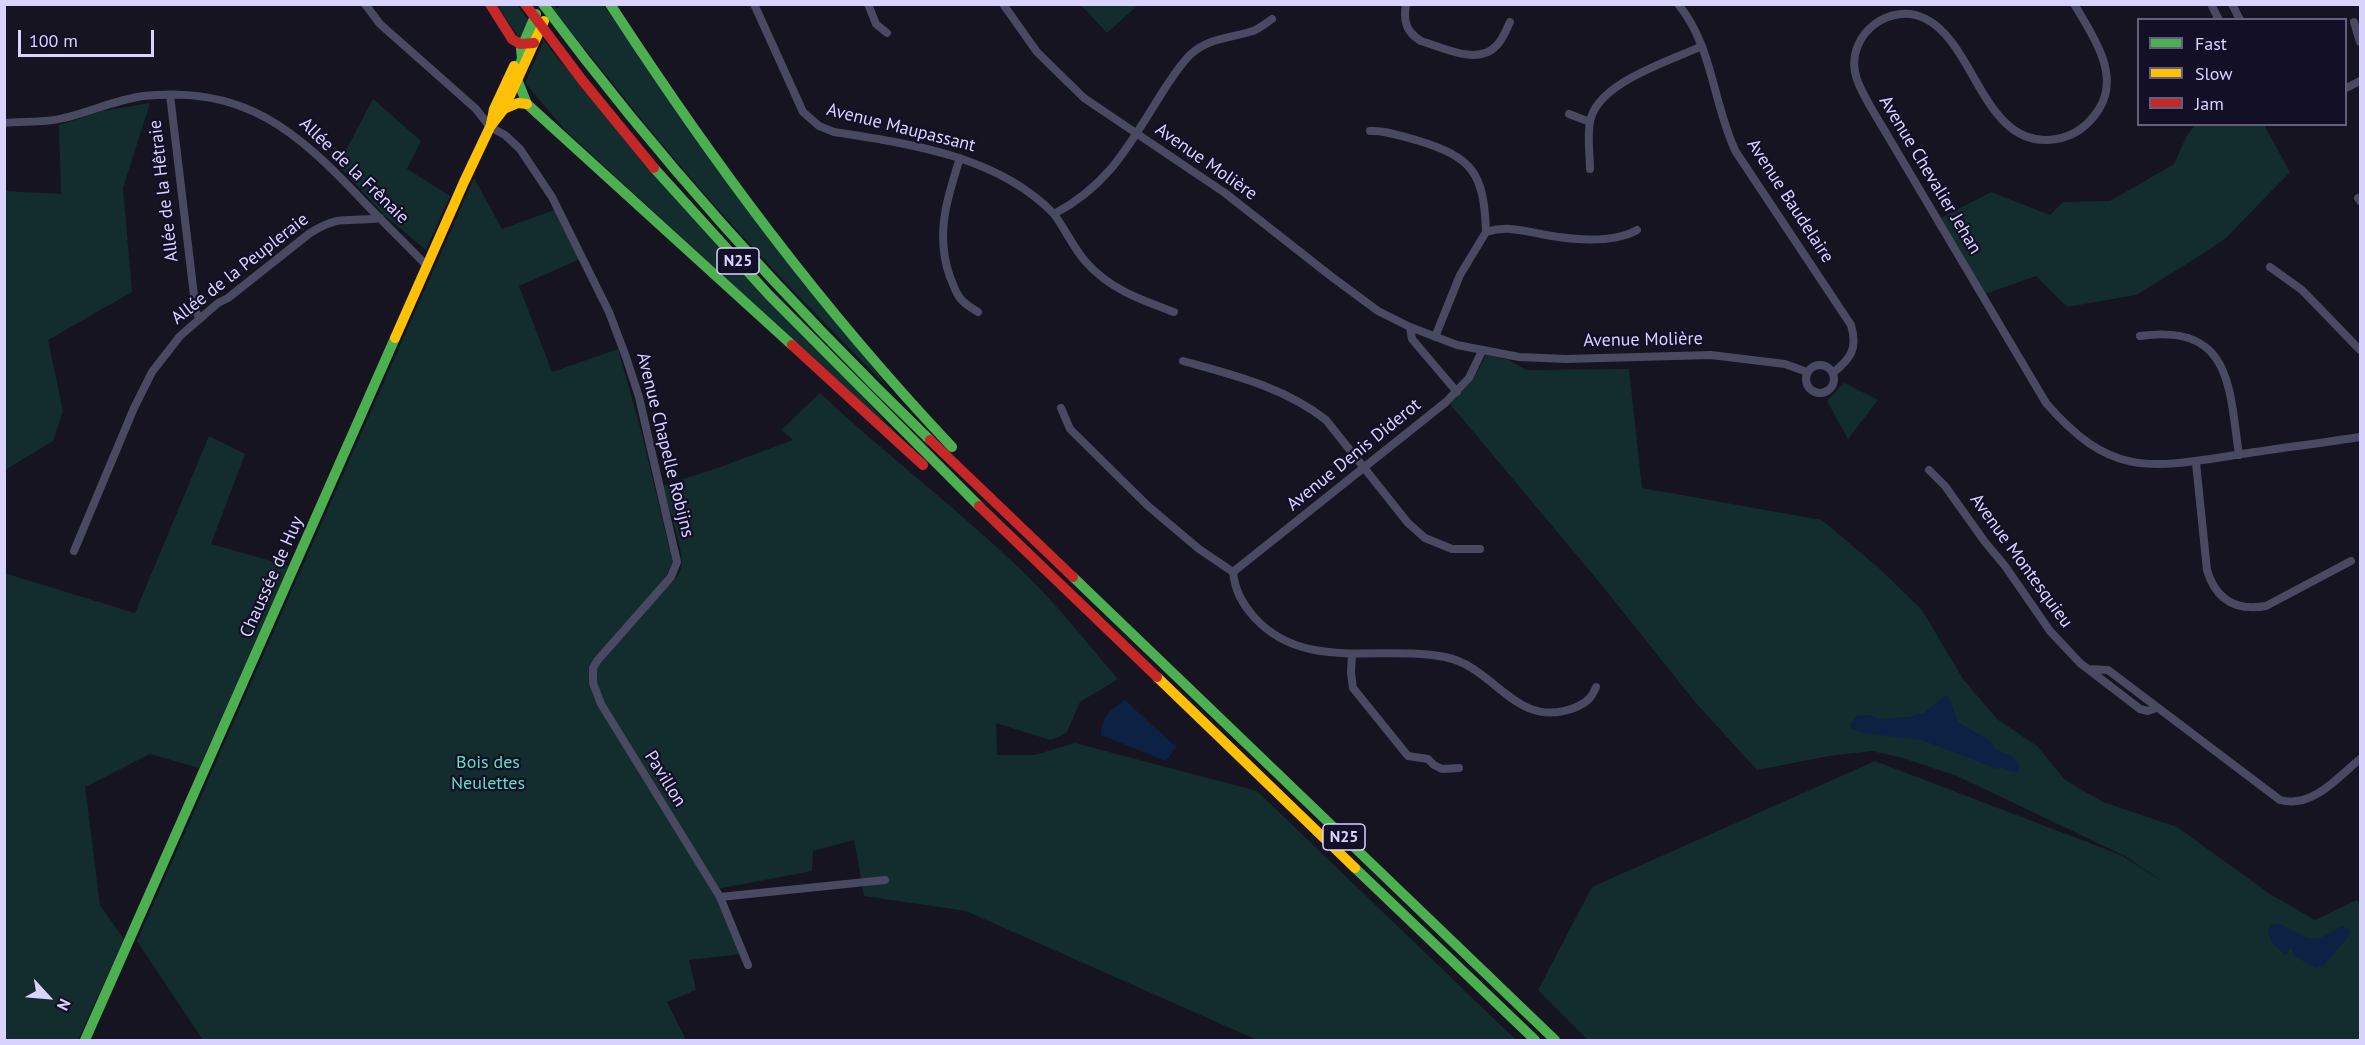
<!DOCTYPE html>
<meta charset="utf-8">
<style>
body{margin:0}
#map{position:relative;width:2365px;height:1045px;overflow:hidden;background:#161421;font-family:"PT Sans",sans-serif}
canvas{display:block}
.frame{position:absolute;inset:0;border:6px solid #d9d4ff;pointer-events:none}
.legend{position:absolute;left:2137px;top:18px;width:210px;height:108px;box-sizing:border-box;background:#130f26;border:2px solid #625e7d;margin:0;padding:8px 10px;list-style:none;font-size:18px;color:#d9d4ff}
.legend li{display:flex;align-items:center;gap:12px;height:30px}
.legend b{width:30px;border:2px solid #625e7d}
.north{position:absolute;left:18px;top:967px;width:60px;height:60px;-webkit-text-stroke:4px #130f26;paint-order:stroke;rotate:116deg;font-size:16px;font-weight:700;line-height:24px;text-align:center;color:#d9d4ff}
.north::after{content:'';display:block;margin:auto;width:21px;height:27px;background:#d9d4ff;clip-path:polygon(50% 0,100% 100%,50% 72%,0 100%)}
.scale{position:absolute;left:18px;top:30px;width:136px;height:27px;box-sizing:border-box;border:3px solid #d9d4ff;border-top:0;padding-left:8px;font-size:18px;line-height:21px;white-space:nowrap;color:#d9d4ff;-webkit-text-stroke:4px #130f26;paint-order:stroke}
</style>
<div id="map">
<canvas width="2365" height="1045"></canvas>
<div class="frame"></div>
<ul class="legend">
<li><b style="height:8px;background:#4caf50"></b>Fast</li>
<li><b style="height:8px;background:#ffc107"></b>Slow</li>
<li><b style="height:8px;background:#c62828"></b>Jam</li>
</ul>
<div class="north">N</div>
<div class="scale">100 m</div>
</div>
<script>
const ctx = document.querySelector('canvas').getContext('2d');
ctx.lineJoin = 'round';
function fillPath(path, color) { ctx.fillStyle = color; ctx.fill(path, 'evenodd'); }
function strokePath(path, color, width, dash) { ctx.strokeStyle = color; ctx.lineWidth = width; ctx.lineCap = dash ? 'butt' : 'round'; ctx.setLineDash(dash || []); ctx.stroke(path); }
function write(font, color, halo, rows, align = 'center') {
  ctx.font = font + ' "PT Sans",sans-serif'; ctx.lineWidth = 4.5; ctx.setLineDash([]); ctx.textBaseline = 'middle'; ctx.strokeStyle = halo; ctx.fillStyle = color; for (const [text, x, y, turn = 0] of rows) {
    ctx.save(); ctx.translate(x, y); ctx.rotate((+turn || 0) * Math.PI / 180); ctx.textAlign = isNaN(turn) ? turn : align; if (halo) ctx.strokeText(text, 0, 0); ctx.fillText(text, 0, 0); ctx.restore();
  }
}
fillPath(new Path2D(`
 M497,5H517L559,60L900,438L566,131L525,83L543,42L528,22L520,39Z
 M550,5H554L557,9L560,5H603L888,388C826,324 762,260 703,192C650,131 600,68 550,5Z
 M1081,5H1138L1107,33Z
 M373,99L421,141L407,169L450,196L426,250L385,216L338,165Z
 M150,103L123,188L132,292L48,340L63,411L53,441L5,470V191L61,194L59,125L103,111Z
 M2195,125H2264L2290,172L2225,239L2177,270L2136,295L2067,307L2036,276L1985,294L1941,218L1991,192L2050,215L2063,202L2110,201L2174,164L2186,137Z
 M474,178L502,229L557,209L580,259L519,286L552,372L618,349L642,434L672,560L670,570L664,579L668,586C674,581 679,576 681,568C685,552 667,503 662,486L723,466L793,440L781,430L820,393C884,453 954,506 1017,566C1054,600 1085,641 1118,679L1080,702L1067,732L1061,736L1050,740L996,723L997,755H1035L1075,743L1257,791L1516,1040H1257L966,911L864,896L854,840L813,851L812,871L712,890L719,901L741,954L689,960L696,990L667,1002L686,1040H203L137,941Z
 M1486,355L1510,360L1526,370L1629,369L1642,488L1822,520L1881,570L1922,610L1963,679L1997,719L2037,746L2065,780L2103,802L2177,827L2270,894L2315,920L2357,900L2360,904V1040H1588L1538,990L1592,887L1875,761L2121,855L2163,882L2125,856L1957,776L1903,758L1872,751L1829,756L1757,770L1695,702L1600,583L1450,404L1473,380Z
 M1844,383L1878,400L1848,439L1827,401Z
 M209,436L245,454L211,544L289,566L199,768L150,754L85,787L100,905L124,939L78,1040H5L4,573L135,613Z`), '#132c2d');
fillPath(new Path2D(`
 M1946,695L1949,697L1958,722L1990,741L1995,749C2006,755 2019,755 2019,771L2012,772L2002,767L1997,769L1922,740L1864,733L1851,728L1850,723L1857,716L1869,715L1879,719L1908,717L1924,713Z
 M1125,700L1176,747L1166,761L1101,735C1101,717 1110,710 1125,700Z
 M2280,924C2313,940 2310,946 2342,926L2350,930L2349,936L2323,966L2316,968L2294,956L2291,947L2286,955L2272,943L2268,932L2271,925Z`), '#0d2144');
strokePath(new Path2D(`
 M365,4L380,24L476,109L490,127L505,135L520,149L552,197L609,312L626,357L639,397L677,562L671,577L597,661L593,668V683L601,704L720,897L748,965
 M754,4L803,112L819,126L834,132C911,144 998,156 1054,214C1105,187 1126,151 1155,104C1166,87 1176,69 1190,55C1207,38 1231,38 1253,31C1260,28 1266,23 1272,19
 M868,4L876,24L887,33
 M1003,4L1037,52L1084,98L1225,193L1332,277L1378,311L1410,327L1457,345L1519,357L1566,359L1711,355L1785,364L1807,372
 M1406,4C1403,21 1406,32 1421,41C1442,47 1478,66 1496,46C1503,40 1506,30 1510,22
 M1678,4C1713,46 1713,105 1736,152L1851,325C1858,349 1851,358 1833,373
 M2074,4C2092,34 2121,75 2099,109C2089,125 2075,136 2056,139C1984,151 1976,44 1926,19C1891,1 1848,33 1855,72C1857,84 1864,95 1870,106L2046,403C2112,479 2151,468 2242,454C2281,448 2321,443 2360,437
 M2211,4L2219,20
 M2232,4L2240,20
 M2354,22L2360,42
 M2346,88L2360,81
 M170,95L196,312L200,319
 M1569,114L1590,122
 M4,123C24,121 45,123 64,118C90,112 115,100 143,96C245,85 297,131 363,201C384,223 406,244 427,266
 M1370,131C1386,130 1400,136 1416,140C1473,157 1484,173 1486,232
 M960,158C947,198 935,235 950,277C953,283 955,292 960,298C964,304 972,308 978,312
 M1590,169C1590,155 1587,137 1590,122C1596,83 1670,61 1702,46
 M2358,198L2360,201
 M1054,214C1065,229 1073,247 1085,261C1109,289 1141,300 1174,312
 M2270,267L2302,290L2360,350
 M1410,327L1412,339L1457,392
 M2140,336C2232,323 2229,387 2239,455
 M1435,337L1460,275L1486,232C1508,225 1524,231 1546,235C1574,240 1612,244 1637,230
 M1183,361C1233,375 1284,387 1326,420L1408,523L1425,538L1452,549H1480
 M1806 379a14 14 0 1 1 28 0a14 14 0 1 1-28 0Z
 M1061,408L1070,429L1148,506L1199,549L1233,572
 M2196,463L2207,570C2216,600 2236,611 2266,606L2351,561
 M1929,470L1945,486L1985,542L2005,566L2050,631L2080,663L2140,709L2148,711L2156,708
 M74,551L134,408L152,372L180,336L218,303L228,298L310,233C342,213 348,223 380,218
 M1233,572C1235,591 1242,603 1254,617C1304,673 1380,644 1445,657C1496,667 1515,730 1574,708C1586,703 1592,698 1596,687
 M1233,572L1446,402L1469,378L1482,351
 M1352,654L1351,673L1353,688L1408,756L1428,759L1434,765L1442,769L1459,768
 M2089,669L2108,670L2280,800C2312,809 2338,777 2360,759
 M720,897L885,880`), '#4a4962', 8);
strokePath(new Path2D(`
 M543,4C659,160 790,305 930,440
 M610,4C714,164 821,308 952,447
 M521,49L536,14
 M521,49L522,59L515,74L527,104L792,345
 M654,168L768,294L979,506
 M1073,577L1555,1040
 M1355,868L1535,1040
 M85,1040L395,338`), '#4caf50', 10);
strokePath(new Path2D(`
 M504,109L518,103L527,104
 M491,124L494,109L514,66
 M395,338L464,182L490,127L504,109L544,21
 M1157,677L1355,868`), '#ffc107', 10);
strokePath(new Path2D(`
 M490,4L512,39L520,44L534,43
 M525,4L582,80L654,168
 M792,345L923,465
 M930,440L1073,577
 M979,506L1157,677`), '#c62828', 10);
for (const [x, y, w] of [
 [738,261,42],
 [1344,837,42]
]) { const box = new Path2D(); box.roundRect(x - w / 2, y - 13, w, 26, 4.5); ctx.fillStyle = '#130f26'; ctx.fill(box); strokePath(box, '#d9d4ff', 1.5); }
write('bold 16px', '#d9d4ff', null, [
 ["N25",738,261],
 ["N25",1344,837]
]);
write('18px', '#d9d4ff', '#130f26', [
 ["Avenue Maupassant",901,128,14],
 ["Avenue Molière",1206,162,35],
 ["Allée de la Frênaie",354,171,44],
 ["Avenue Chevalier Jehan",1930,175,59],
 ["Allée de la Hêtraie",164,191,-97],
 ["Avenue Baudelaire",1790,201,57],
 ["Allée de la Peupleraie",240,269,-38],
 ["Avenue Molière",1643,340,-1],
 ["Avenue Chapelle Robijns",665,445,76],
 ["Avenue Denis Diderot",1354,455,-39],
 ["Avenue Montesquieu",2021,561,54],
 ["Chaussée de Huy",272,577,-66],
 ["Pavillon",665,779,58]
]);
write('18px', '#5fe0c0', '#130f26', [
 ["Bois des",488,763],
 ["Neulettes",488,784]
]);
</script>
